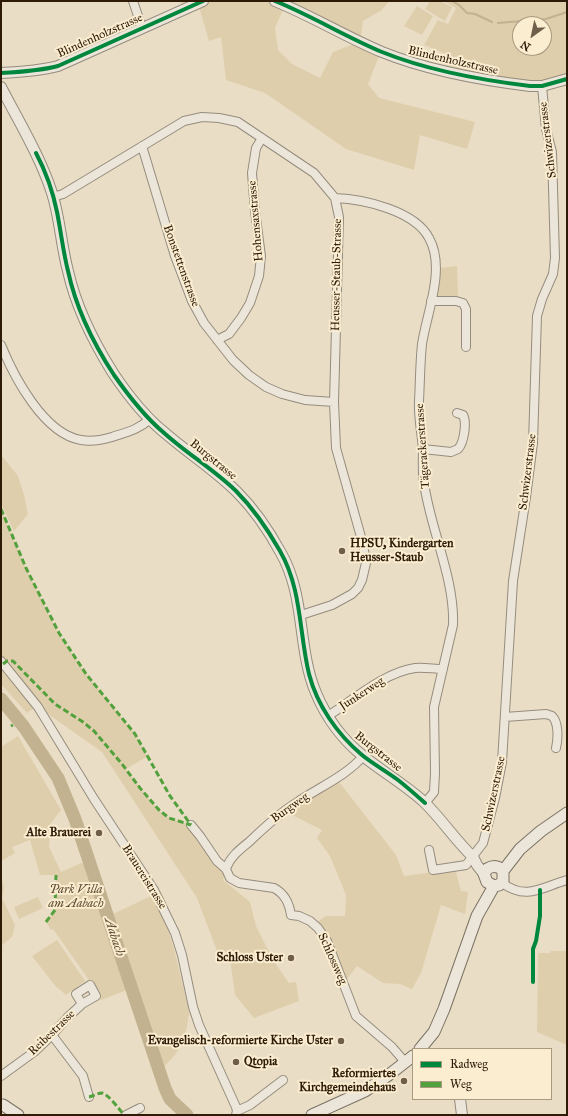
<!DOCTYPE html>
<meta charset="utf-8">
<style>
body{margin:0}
#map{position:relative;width:568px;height:1116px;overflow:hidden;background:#e9ddc5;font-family:"IM FELL Great Primer",serif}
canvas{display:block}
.frame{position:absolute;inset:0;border:2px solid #2d1a07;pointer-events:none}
.legend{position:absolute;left:412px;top:1048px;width:140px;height:52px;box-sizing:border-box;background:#faedd0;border:1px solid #a89980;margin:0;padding:5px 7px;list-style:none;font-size:12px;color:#2d1a07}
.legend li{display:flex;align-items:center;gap:8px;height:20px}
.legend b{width:20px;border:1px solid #a89980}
.north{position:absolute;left:512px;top:16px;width:40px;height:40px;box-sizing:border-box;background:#faedd0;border:1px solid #a89980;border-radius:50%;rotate:213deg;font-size:11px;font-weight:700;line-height:16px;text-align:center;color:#2d1a07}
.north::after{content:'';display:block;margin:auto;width:14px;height:18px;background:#6f5e4a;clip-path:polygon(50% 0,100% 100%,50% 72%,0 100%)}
</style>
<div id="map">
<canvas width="568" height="1116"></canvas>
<div class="frame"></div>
<ul class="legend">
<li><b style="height:5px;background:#00873e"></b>Radweg</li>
<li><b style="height:5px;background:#52a13d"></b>Weg</li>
</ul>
<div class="north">N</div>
</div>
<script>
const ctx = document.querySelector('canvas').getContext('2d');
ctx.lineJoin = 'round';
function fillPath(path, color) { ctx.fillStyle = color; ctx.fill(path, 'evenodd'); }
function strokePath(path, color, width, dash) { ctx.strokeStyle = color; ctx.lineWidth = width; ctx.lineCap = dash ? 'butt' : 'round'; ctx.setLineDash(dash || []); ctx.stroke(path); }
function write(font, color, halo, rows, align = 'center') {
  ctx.font = font + ' "IM FELL Great Primer",serif'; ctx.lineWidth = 4; ctx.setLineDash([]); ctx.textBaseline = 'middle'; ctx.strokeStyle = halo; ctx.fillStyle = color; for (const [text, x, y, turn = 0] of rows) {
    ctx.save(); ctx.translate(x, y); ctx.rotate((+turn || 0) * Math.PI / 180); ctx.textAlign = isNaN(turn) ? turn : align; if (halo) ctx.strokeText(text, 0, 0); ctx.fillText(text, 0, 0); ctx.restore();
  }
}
fillPath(new Path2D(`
 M180,1H389L382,10L363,21L360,42L381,51L368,84L379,98L475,122L467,149L420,135L414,170L346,149L265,93L226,80L221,37L209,41L198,3L183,10ZM285,5L359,42L333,52L320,78L292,64L278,50L275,28Z
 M430,1H440L452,7L445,21L425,9Z
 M444,1H567V79L542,86L443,71L446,54L424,45L438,20L448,24L456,8ZM520,24H544V48H520Z
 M417,6L433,16L422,35L404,26Z
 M457,266L458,298L435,299L441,268Z
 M1,455L18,476L24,495L28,514L14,531L1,504Z
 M1,509L26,568L59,634L86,674L135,734L148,756L126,769L152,803L164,815L169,818L191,825L226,869L223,880L250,902L256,926L273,960L289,983L296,982L299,1001L254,1018L235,995L229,952L219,956L197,898L102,752L38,707L1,661Z
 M1,669L34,708L27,713L1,684Z
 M18,736L61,810L51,823L49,847L61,872L81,863L84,864L93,887L127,990L101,1000L91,983L53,929L51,930L46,922L55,910L56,875H40L30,840L12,847L15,853L1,861V747Z
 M336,778L396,855L404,876L455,869L461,891L468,892L465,914L441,905L421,973L412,989L400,984L383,983L357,966L344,983L314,924L326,916H345L346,895L330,856L317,838L322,830L284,811Z
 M1,876L4,888L2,898L15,925L12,937L1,946Z
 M153,895L166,924L173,945L190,1015L188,1016C189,1026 181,1047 175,1055C171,1060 166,1064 161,1069L111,915Z
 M38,897L43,908L19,919L14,907Z
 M57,940L85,981L66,995L58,988H57L32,956Z
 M551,951H567V1045L537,1032L538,953H550Z`), '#deceac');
strokePath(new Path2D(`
 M452,1L459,5L467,13L475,14L492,22
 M498,23L546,19L567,12`), '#c3b290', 2);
strokePath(new Path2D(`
 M1,699L24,727L58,778L75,819L165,1088L170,1099L187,1115`), '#c3b290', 13);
const minor = new Path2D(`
 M133,1L142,28
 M142,146L175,256L192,301L204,323L233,360L249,375L266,387L282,394L305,400L334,402
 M53,197L63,194L184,121L202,117L219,118L238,122L314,173L335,198L339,217L334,402L336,448L363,544L366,563L362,580L358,588L352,594L332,605L301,615
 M335,198C364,199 415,211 429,238C446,268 427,312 422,344C420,363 420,383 419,401C418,417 422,434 423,450C423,461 422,472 424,483C430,528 455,579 453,625L434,707L435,773L434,792L425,803
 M431,301H456L463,303L466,309V347
 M217,340L229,334L241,318L250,303L259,276L261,256L255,211L252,173L256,148L262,138
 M1,345C14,377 44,434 81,440C92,442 102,440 112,437C127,432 138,430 150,419
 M423,449L451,452L458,449C464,443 467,422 463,415L457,413
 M1,661L38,707L94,799L154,890L175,933L182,955L193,1007L199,1025L236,1107L237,1111L236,1115
 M328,716C353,700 385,672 415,668C424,667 434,669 443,669
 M505,717L546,714L552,716C559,723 558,739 556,748
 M191,825L200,836L217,861L226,869L230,878L239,883L274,888C285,894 289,903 291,915L299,916L310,921L318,928L327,941L356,1016L392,1047L405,1062
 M429,850L433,870L466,865L483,843L495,798L502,762L513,581L526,497L533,443L537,316L542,299L553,274L555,258L552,152L546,129L542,86
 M226,869C230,857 239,850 249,842C264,828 278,814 296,803C316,789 348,775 363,756
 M502,883C527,901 542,887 567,880
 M52,1035L83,1076L89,1097
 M1,1076L34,1052L52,1035L67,1018L82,1004L96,996L90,985L76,994L82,1004
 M237,1111L250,1105L283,1080
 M126,1115L140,1108`);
const tertiary = new Path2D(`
 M275,1C312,16 346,37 382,52C429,71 480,80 530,86H542L567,79
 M1,73C21,72 39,71 58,66L203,1
 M1,87C19,122 40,156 52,193C60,218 61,245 68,271C76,307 93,341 113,373C127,394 145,417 165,433C188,453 215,470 237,492C255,510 269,531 281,553C306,597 297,648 316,693C326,717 343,740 363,756C383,772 404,784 423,801C441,818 455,840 473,857L477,865L484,874
 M460,1099L462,1115`);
const secondary = new Path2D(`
 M503,871L520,849L541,831L567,813
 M420,1049L434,1032L444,1009L477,916L494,886L499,885L503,881V871C499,866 493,865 487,869L484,874L487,882L494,886
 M3,1105L18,1115
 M312,1115L365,1091L390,1074L413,1056`);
strokePath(minor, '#958c7d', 10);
strokePath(tertiary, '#958c7d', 12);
strokePath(secondary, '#7b7263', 13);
strokePath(minor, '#ece6da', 8);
strokePath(tertiary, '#ece6da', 10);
strokePath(secondary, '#ece6da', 11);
strokePath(new Path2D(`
 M1,509L26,568L59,633L86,674L135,734L170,796L191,825
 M3,664L7,661H13L55,704L83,722L94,731L122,764L140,788L159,810L169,818L191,825
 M11,726L13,725
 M46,922L55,910L56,875
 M89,1097C93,1096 98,1093 102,1093C108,1094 120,1110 124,1115`), '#52a13d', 3, [6, 3]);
strokePath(new Path2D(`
 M275,1C312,16 346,37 382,52C429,71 480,80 530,86H542L567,79
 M1,73C21,72 39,71 58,66L203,1
 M36,153C46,172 53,192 57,212C61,232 63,251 68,271C76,308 93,343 114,375C128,395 144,416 163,432C186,453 213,469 236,491C254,509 268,530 280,551C302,589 299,633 309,674C317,705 337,734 362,755C373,764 386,771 398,780C407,787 416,795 425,803
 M533,982V949L536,941L540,916V890`), '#00873e', 4);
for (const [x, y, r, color] of [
 [342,551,4,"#6f5e4a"],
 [99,833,4,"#6f5e4a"],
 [291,958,4,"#6f5e4a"],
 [341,1041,4,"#6f5e4a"],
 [236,1062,4,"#6f5e4a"],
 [404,1081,4,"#6f5e4a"]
]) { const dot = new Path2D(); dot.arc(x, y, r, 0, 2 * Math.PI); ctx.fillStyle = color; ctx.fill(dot); strokePath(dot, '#faedd0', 1.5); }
write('12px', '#2d1a07', '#faedd0', [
 ["Blindenholzstrasse",100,36,-24],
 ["Blindenholzstrasse",453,61,13],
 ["Schwizerstrasse",548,140,-97],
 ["Hohensaxstrasse",256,221,-95],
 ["Bonstettenstrasse",181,266,70],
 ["Heusser-Staub-Strasse",337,275,-89],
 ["Tägerackerstrasse",423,446,-94],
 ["Burgstrasse",213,460,39],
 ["Schwizerstrasse",528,472,-83],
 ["Junkerweg",362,694,-33],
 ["Burgstrasse",378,752,38],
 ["Schwizerstrasse",494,794,-78],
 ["Burgweg",290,808,-35],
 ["Brauereistrasse",144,877,58],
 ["Schlossweg",332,959,66],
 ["Reibestrasse",52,1033,-44]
]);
write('bold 12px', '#2d1a07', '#faedd0', [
 ["HPSU, Kindergarten",350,544,"left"],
 ["Heusser-Staub",350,558,"left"],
 ["Alte Brauerei",91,833],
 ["Schloss Uster",283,958],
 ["Evangelisch-reformierte Kirche Uster",333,1041],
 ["Qtopia",244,1062,"left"],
 ["Reformiertes",396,1074],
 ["Kirchgemeindehaus",396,1088]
], 'right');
write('italic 12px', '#5f4c32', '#faedd0', [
 ["Park Villa",76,890],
 ["am Aabach",76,904]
]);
write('italic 13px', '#634f35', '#faedd0', [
 ["Aabach",114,937,72]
]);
</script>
